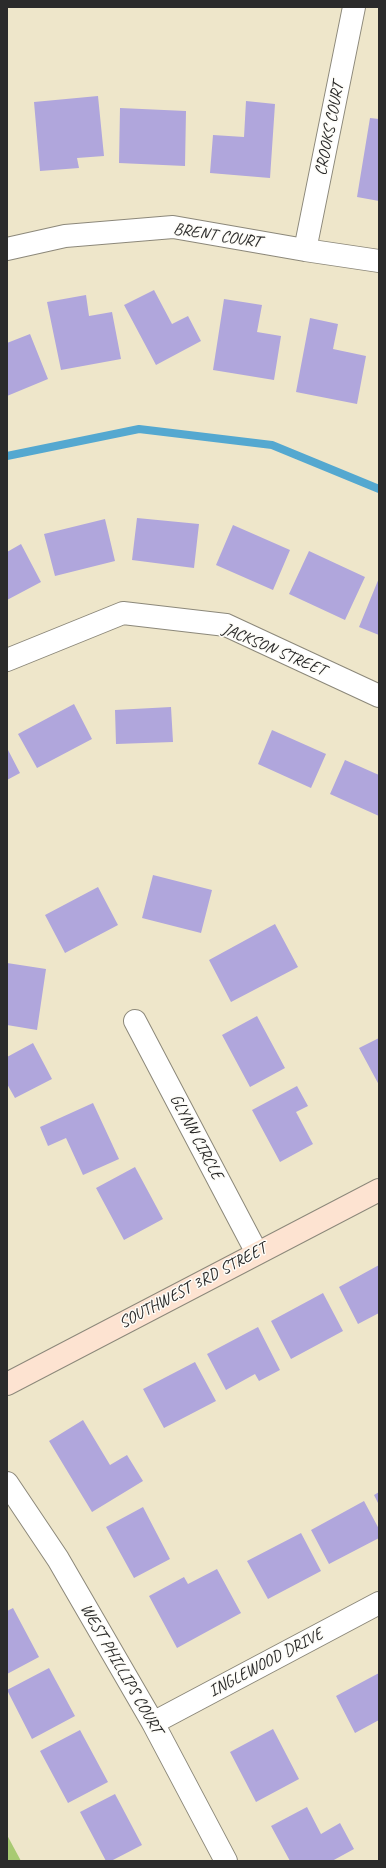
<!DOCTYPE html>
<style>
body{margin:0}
#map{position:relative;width:386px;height:1868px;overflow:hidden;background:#eee6ca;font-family:Caveat,sans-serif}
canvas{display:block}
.frame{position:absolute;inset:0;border:8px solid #2b2b2b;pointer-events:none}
</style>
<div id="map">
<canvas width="386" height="1868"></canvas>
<div class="frame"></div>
</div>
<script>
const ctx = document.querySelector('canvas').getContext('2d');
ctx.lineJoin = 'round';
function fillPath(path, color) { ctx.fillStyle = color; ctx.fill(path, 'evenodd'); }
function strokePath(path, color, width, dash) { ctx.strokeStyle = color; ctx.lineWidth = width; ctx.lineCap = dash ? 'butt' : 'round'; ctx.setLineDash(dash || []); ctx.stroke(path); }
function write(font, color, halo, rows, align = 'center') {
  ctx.font = font + ' Caveat,sans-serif'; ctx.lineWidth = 3; ctx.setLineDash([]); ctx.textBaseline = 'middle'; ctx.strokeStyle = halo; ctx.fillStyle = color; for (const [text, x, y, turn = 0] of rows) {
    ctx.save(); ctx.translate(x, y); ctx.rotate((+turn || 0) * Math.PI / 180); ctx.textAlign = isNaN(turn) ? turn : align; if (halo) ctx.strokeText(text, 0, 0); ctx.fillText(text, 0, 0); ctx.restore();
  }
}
fillPath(new Path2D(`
 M7,1835L21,1861H7Z`), '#a8ca72');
strokePath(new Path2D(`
 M7,456L139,429L272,445L379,489`), '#54a8d0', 8);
fillPath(new Path2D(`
 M98,96L104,156L77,158L79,168L40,171L34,102Z
 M246,101L275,104L270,178L210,173L213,135L244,137Z
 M120,108L186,111L185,166L119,163Z
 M370,118L379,119V201L357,197Z
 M154,290L172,324L188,316L201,341L156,365L124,305Z
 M86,295L89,316L112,312L121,359L61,370L47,302Z
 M224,299L262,305L257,332L281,336L274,380L213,370Z
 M310,318L338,324L333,349L366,356L357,404L296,392Z
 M30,334L48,379L7,396V343Z
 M137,518L199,524L194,568L132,560Z
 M105,519L115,561L55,576L44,534Z
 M233,525L290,550L273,590L216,565Z
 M21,544L41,582L7,600V552Z
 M309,551L365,577L345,620L289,594Z
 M379,578V635L359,627Z
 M74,704L92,739L37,768L18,734Z
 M171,707L173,742L116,744L115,710Z
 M272,730L326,754L311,788L258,764Z
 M7,748L20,773L7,780Z
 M345,760L379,775V816L330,794Z
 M153,875L212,890L201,933L142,918Z
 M98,887L118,925L65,953L45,915Z
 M275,924L298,967L231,1002L209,960Z
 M7,963L46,969L37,1030L7,1025Z
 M257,1016L285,1068L250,1087L222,1035Z
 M379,1038V1085L359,1048Z
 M33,1043L52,1079L15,1098L7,1084V1057Z
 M297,1086L308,1106L296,1112L313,1144L280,1162L252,1110Z
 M93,1103L119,1159L83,1175L66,1138L48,1146L40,1127Z
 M135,1167L163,1219L124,1240L96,1188Z
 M379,1265V1313L358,1324L339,1287Z
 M323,1293L343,1331L291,1359L271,1321Z
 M258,1327L280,1370L259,1381L255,1374L226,1390L207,1354Z
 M195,1362L216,1401L164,1428L143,1389Z
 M83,1420L110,1465L127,1455L143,1481L92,1512L49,1441Z
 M379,1492V1505L374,1495Z
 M364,1501L379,1529V1538L329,1564L311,1530Z
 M143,1507L170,1559L134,1578L106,1527Z
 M301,1533L321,1571L268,1599L247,1561Z
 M217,1569L241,1613L177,1648L149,1596L184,1577L188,1584Z
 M13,1608L39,1657L7,1674V1611Z
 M49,1668L75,1716L32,1739L7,1690Z
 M379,1673V1720L355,1733L336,1696Z
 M273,1729L299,1779L256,1802L230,1752Z
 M80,1730L108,1782L68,1803L40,1751Z
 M115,1794L142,1845L111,1861H106L80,1812Z
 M307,1807L321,1834L340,1823L354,1849L332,1861H290L271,1826Z`), '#b0a6dc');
const street = new Path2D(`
 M7,249L65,236L173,227L305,250L379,261
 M305,250L354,7
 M7,660L123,613L226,625L379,696
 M135,1021L257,1253
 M7,1483L58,1559L153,1723L226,1861
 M153,1723L379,1603`);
const secondary = new Path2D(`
 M7,1384L379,1190`);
strokePath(street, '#8c887a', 24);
strokePath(secondary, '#8c887a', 24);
strokePath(street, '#fff', 22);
strokePath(secondary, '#fde3d1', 22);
write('17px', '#2b2b2b', '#fdfcf7', [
 ["CROOKS COURT",330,129,-79],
 ["BRENT COURT",217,236,9],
 ["JACKSON STREET",274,650,23],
 ["GLYNN CIRCLE",196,1137,62],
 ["SOUTHWEST 3RD STREET",193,1286,-28],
 ["INGLEWOOD DRIVE",266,1663,-28],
 ["WEST PHILLIPS COURT",121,1669,60]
]);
</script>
